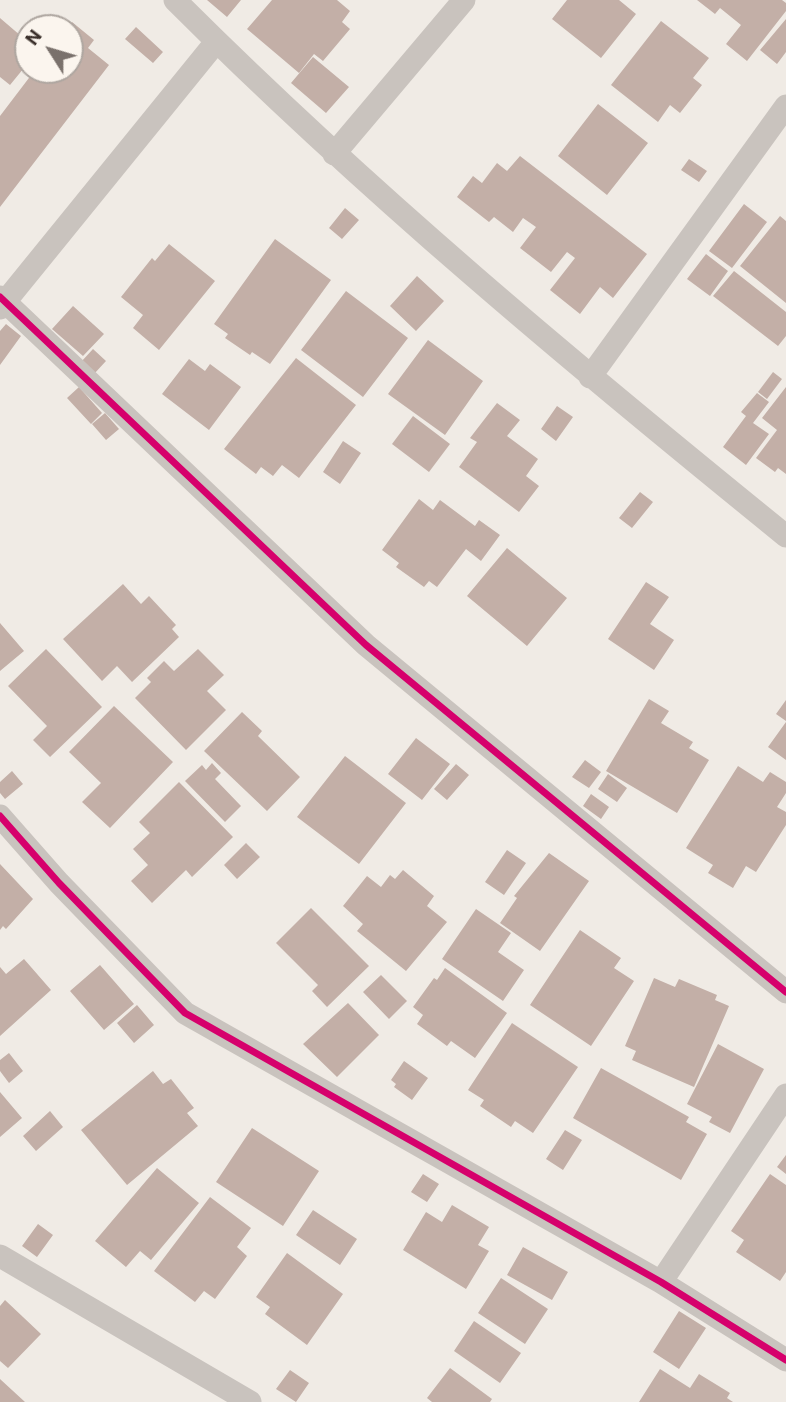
<!DOCTYPE html>
<style>
body{margin:0}
#map{position:relative;width:786px;height:1402px;overflow:hidden;background:#f0ebe5;font-family:Roboto,sans-serif}
canvas{display:block}
.north{position:absolute;left:14px;top:14px;width:70px;height:70px;box-sizing:border-box;background:#fbf5ee;border:2px solid #aea6a0;border-radius:50%;rotate:307deg;font-size:19px;font-weight:700;line-height:28px;text-align:center;color:#3b302b}
.north::after{content:'';display:block;margin:auto;width:24px;height:32px;background:#7a716c;clip-path:polygon(50% 0,100% 100%,50% 72%,0 100%)}
</style>
<div id="map">
<canvas width="786" height="1402"></canvas>
<div class="north">N</div>
</div>
<script>
const ctx = document.querySelector('canvas').getContext('2d');
ctx.lineJoin = 'round';
function fillPath(path, color) { ctx.fillStyle = color; ctx.fill(path, 'evenodd'); }
function strokePath(path, color, width, dash) { ctx.strokeStyle = color; ctx.lineWidth = width; ctx.lineCap = dash ? 'butt' : 'round'; ctx.setLineDash(dash || []); ctx.stroke(path); }
fillPath(new Path2D(`
 M207,0H241L227,17Z
 M272,0H337L350,11L342,22L350,29L323,61L314,54L299,73L247,29Z
 M567,0H619L636,14L601,58L552,19Z
 M697,0H782L786,3V11L747,61L726,44L741,25L720,8L715,14Z
 M0,18L28,42V63L10,85L0,77Z
 M786,19V52L777,64L760,50Z
 M661,21L709,58L693,78L702,85L680,113L670,105L658,122L611,85Z
 M72,22L94,40L88,48L109,65L0,207V116L35,70H70V28H67Z
 M136,27L163,52L153,63L125,39Z
 M313,57L349,87L326,113L291,83Z
 M598,104L648,143L607,195L558,156Z
 M520,156L647,254L613,298L600,287L580,314L550,290L575,258L567,252L551,272L520,248L536,227L523,218L513,232L494,217L489,222L457,197L473,176L482,183L497,163L507,171Z
 M689,159L707,171L699,182L681,170Z
 M744,204L767,222L732,268L709,251Z
 M345,208L359,220L342,239L329,228Z
 M780,216L786,221V303L740,266Z
 M275,239L331,280L270,364L252,352L250,355L225,338L228,334L214,324Z
 M169,244L215,281L159,350L133,328L143,315L121,297L152,258L155,261Z
 M706,254L728,271L710,296L687,279Z
 M734,271L786,312V336L778,346L713,296Z
 M417,276L444,301L416,331L390,306Z
 M346,291L408,338L363,397L301,350Z
 M73,306L104,334L83,356L52,329Z
 M6,324L21,336L0,365V331Z
 M428,340L483,381L445,435L388,394Z
 M93,349L106,361L94,374L81,362Z
 M296,358L356,405L299,478L282,465L273,476L261,467L256,474L224,449Z
 M189,359L205,371L210,364L241,387L209,430L162,394Z
 M773,372L782,379L767,399L758,392Z
 M79,387L102,413L91,424L67,398Z
 M786,387V474L778,468L775,472L756,458L777,430L762,418Z
 M757,393L769,402L753,423L769,434L746,465L723,447L746,416L741,412Z
 M497,403L520,420L507,436L538,459L526,476L539,486L519,512L459,467L477,442L470,438Z
 M557,406L573,417L556,441L541,429Z
 M105,413L119,429L106,440L92,424Z
 M413,416L450,444L429,472L392,444Z
 M343,441L361,453L340,484L323,472Z
 M640,492L653,502L632,528L619,518Z
 M419,499L433,510L440,500L475,526L479,520L500,535L481,561L466,549L437,587L429,581L424,587L396,567L399,563L382,550Z
 M507,548L567,598L527,646L467,596Z
 M646,582L669,597L650,624L674,640L654,670L608,639Z
 M123,584L141,604L149,596L176,625L172,629L179,637L132,682L117,666L102,681L63,639Z
 M0,623L24,651L0,671Z
 M46,649L102,707L50,757L33,740L47,726L8,686Z
 M198,649L224,675L207,691L226,710L186,750L135,698L151,682L147,678L164,661L174,671Z
 M649,699L669,711L661,723L693,742L689,748L709,760L677,813L606,771Z
 M786,700V721L776,714Z
 M114,706L173,762L110,828L82,802L101,783L69,752Z
 M242,712L262,731L258,736L300,777L267,811L204,751Z
 M786,722V760L768,747Z
 M416,738L450,764L422,800L388,774Z
 M345,756L406,803L359,864L297,817Z
 M585,760L601,772L589,788L572,777Z
 M212,763L221,773L215,779L241,806L225,822L185,781L202,765L206,770Z
 M456,764L469,775L447,800L434,789Z
 M738,766L763,782L770,772L786,782V793L777,807L786,812V825L756,872L746,866L733,888L708,873L713,865L686,848Z
 M12,771L23,784L5,799L0,793V782Z
 M608,774L627,788L617,802L598,789Z
 M179,782L233,837L192,877L186,870L152,903L131,881L148,865L133,849L150,833L139,822Z
 M591,794L609,807L601,819L583,806Z
 M246,843L260,857L237,879L224,865Z
 M507,850L526,863L504,895L485,882Z
 M549,853L589,881L540,951L500,923L517,898L514,896Z
 M0,864L33,899L6,929L3,926L0,930Z
 M403,870L434,896L427,906L447,922L406,971L357,931L363,924L343,906L367,876L381,887L390,875L395,879Z
 M311,908L369,966L327,1007L312,991L318,985L276,943Z
 M476,909L511,933L498,952L524,970L503,1001L442,959Z
 M580,930L621,958L614,968L634,981L591,1046L530,1005Z
 M24,959L51,990L0,1036V967L6,974Z
 M100,965L134,1004L104,1030L70,991Z
 M445,968L507,1013L475,1058L451,1041L447,1046L417,1024L423,1015L413,1007L434,978L437,980Z
 M381,975L407,1001L389,1019L363,992Z
 M654,978L675,987L679,979L717,995L715,1000L729,1006L694,1087L632,1060L636,1051L625,1046Z
 M348,1003L379,1035L337,1077L303,1044Z
 M137,1005L154,1025L134,1043L117,1023Z
 M512,1023L578,1067L533,1133L515,1121L511,1127L480,1106L484,1100L468,1090Z
 M718,1044L764,1069L730,1133L709,1122L712,1117L687,1104Z
 M9,1053L23,1071L9,1083L0,1071V1060Z
 M404,1061L428,1078L412,1100L394,1087L396,1084L391,1080Z
 M601,1068L689,1117L686,1122L707,1134L681,1180L573,1118Z
 M153,1071L163,1084L171,1079L194,1108L187,1113L198,1126L127,1185L81,1130Z
 M0,1092L22,1118L0,1137Z
 M50,1111L63,1127L36,1151L23,1136Z
 M252,1128L319,1171L283,1226L216,1182Z
 M565,1130L582,1140L563,1170L546,1159Z
 M786,1155V1174L777,1167Z
 M157,1168L199,1203L151,1260L140,1251L126,1267L95,1241Z
 M423,1174L439,1184L427,1202L411,1192Z
 M770,1174L786,1185V1272L780,1281L736,1252L744,1240L731,1231Z
 M210,1197L251,1228L237,1247L247,1256L215,1299L204,1291L195,1302L154,1271Z
 M452,1205L489,1227L478,1245L489,1251L466,1289L403,1250L426,1212L442,1222Z
 M313,1210L357,1239L340,1265L296,1235Z
 M38,1224L53,1235L37,1257L22,1246Z
 M523,1247L568,1272L552,1300L507,1275Z
 M287,1253L343,1294L307,1345L265,1314L270,1307L256,1297Z
 M501,1278L548,1309L525,1344L478,1313Z
 M5,1300L41,1334L8,1368L0,1361V1306Z
 M679,1311L706,1328L679,1369L653,1352Z
 M474,1321L521,1353L500,1383L454,1351Z
 M450,1368L492,1399L490,1402H432L427,1398Z
 M660,1369L690,1388L699,1374L730,1393L727,1398L733,1402H639Z
 M290,1370L309,1383L296,1402L276,1389Z
 M0,1379L25,1402H0Z`), '#c3afa7');
strokePath(new Path2D(`
 M175,0C367,192 575,365 786,536
 M334,154L464,0
 M0,297L366,645L786,992
 M0,308L216,42
 M590,377L786,106
 M0,816L59,883L185,1013L661,1282L786,1360
 M0,1256L250,1402
 M661,1282L786,1095`), '#c9c3be', 23);
strokePath(new Path2D(`
 M0,297L366,645L786,992
 M0,816L59,883L185,1013L661,1282L786,1360`), '#d6006c', 7);
</script>
